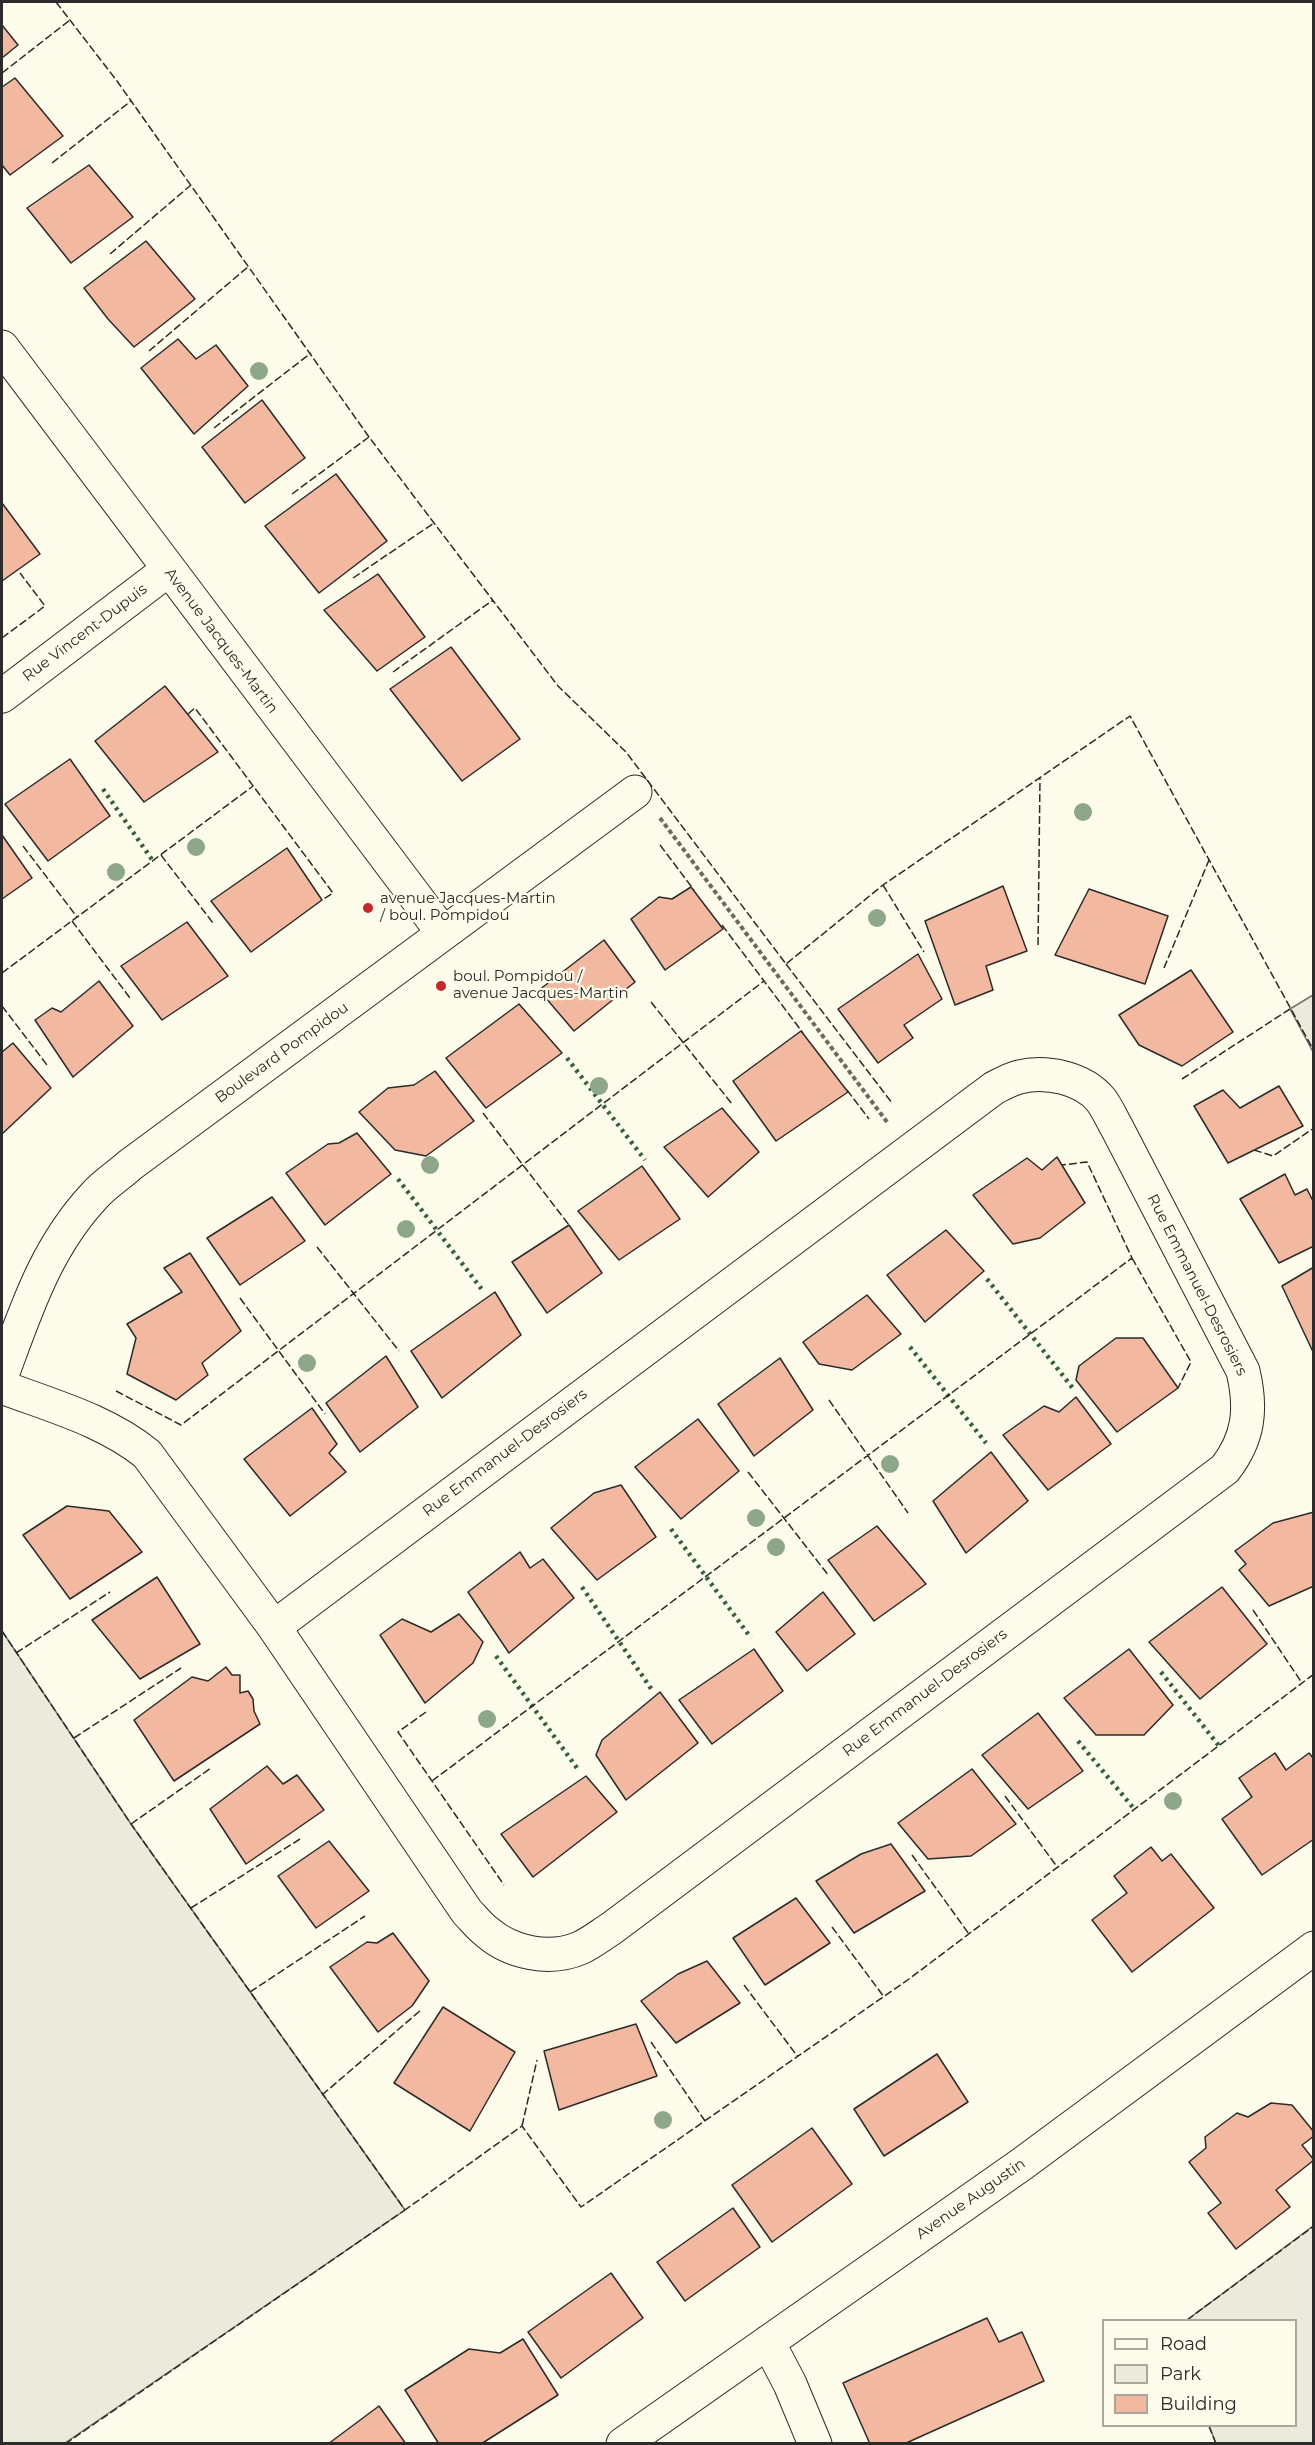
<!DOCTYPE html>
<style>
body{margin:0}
#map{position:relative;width:1315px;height:2445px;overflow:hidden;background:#fdfbea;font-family:Montserrat,sans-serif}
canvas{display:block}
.frame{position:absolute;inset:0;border:3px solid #2b2b2b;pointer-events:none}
.legend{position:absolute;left:1102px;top:2319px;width:195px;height:108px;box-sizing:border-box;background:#fdfbea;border:2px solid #a9a89e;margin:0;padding:8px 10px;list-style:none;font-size:18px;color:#2b2b2b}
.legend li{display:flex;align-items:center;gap:12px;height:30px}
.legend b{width:30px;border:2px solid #a9a89e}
</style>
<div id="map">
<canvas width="1315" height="2445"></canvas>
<div class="frame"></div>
<ul class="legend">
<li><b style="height:8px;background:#fdfbea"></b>Road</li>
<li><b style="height:16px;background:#ecebdb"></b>Park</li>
<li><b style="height:16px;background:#f2b8a0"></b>Building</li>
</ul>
</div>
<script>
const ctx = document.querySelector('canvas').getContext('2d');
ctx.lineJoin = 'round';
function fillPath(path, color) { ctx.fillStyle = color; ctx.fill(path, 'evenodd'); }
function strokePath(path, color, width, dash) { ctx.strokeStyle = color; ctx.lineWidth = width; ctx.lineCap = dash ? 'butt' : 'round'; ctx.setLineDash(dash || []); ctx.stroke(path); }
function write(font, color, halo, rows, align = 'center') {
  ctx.font = font + ' Montserrat,sans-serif'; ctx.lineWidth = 4.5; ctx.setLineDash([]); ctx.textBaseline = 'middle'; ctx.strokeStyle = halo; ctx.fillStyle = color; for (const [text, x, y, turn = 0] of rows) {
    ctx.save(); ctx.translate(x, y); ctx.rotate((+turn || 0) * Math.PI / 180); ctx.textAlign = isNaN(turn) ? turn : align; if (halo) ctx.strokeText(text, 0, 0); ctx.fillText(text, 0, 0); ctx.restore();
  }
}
const green = new Path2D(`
 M1313,995V1052L1290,1009Z
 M2,1631L131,1824L405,2210L65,2443H2Z
 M1313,2226V2443H1216L1209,2426H1296V2320H1187Z`);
fillPath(green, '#ecebdb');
strokePath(green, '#74746e', 1.5);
const building = new Path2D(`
 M2,25L18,45L2,58Z
 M15,78L63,136L10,175L2,165V87Z
 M89,165L133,217L71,263L27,208Z
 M146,241L195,299L134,347L108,319L84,288Z
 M178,339L196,359L216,345L248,386L194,434L141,368Z
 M262,400L305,458L245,503L202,447Z
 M336,474L387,541L319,593L265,526Z
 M2,503L40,554L2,581Z
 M378,574L425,637L377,671L324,610Z
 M451,647L520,739L462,781L390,689Z
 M165,686L218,752L144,802L95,741Z
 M70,759L110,816L48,861L5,804Z
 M2,835L32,878L2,899Z
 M287,848L322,900L251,952L211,901Z
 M1003,886L1027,951L986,966L993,990L955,1005L925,921Z
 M691,887L723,929L665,970L631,919L659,897L672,899Z
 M1089,889L1168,916L1145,984L1055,955Z
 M187,922L228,976L162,1020L121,966Z
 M604,940L635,982L574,1031L539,990Z
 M918,954L942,999L904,1025L913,1038L878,1063L838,1009Z
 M1191,970L1233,1032L1182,1066L1139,1045L1119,1015Z
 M99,981L133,1026L73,1077L35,1020L52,1008L61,1012Z
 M519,1004L562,1053L486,1108L446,1058Z
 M801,1031L848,1092L776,1141L733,1081Z
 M13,1043L51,1088L2,1134V1052Z
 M435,1071L474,1121L426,1156L395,1150L359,1112L388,1088L414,1085Z
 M1279,1086L1303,1126L1228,1163L1194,1106L1223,1090L1240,1108Z
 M722,1108L759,1152L708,1197L664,1147Z
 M357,1133L391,1174L325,1225L286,1173L328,1144L339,1143Z
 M1057,1157L1085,1203L1040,1238L1013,1244L973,1195L1027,1158L1042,1170Z
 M642,1166L680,1219L619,1260L578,1211Z
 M1285,1174L1295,1195L1307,1189L1314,1203V1246L1279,1263L1240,1199Z
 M272,1197L305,1241L240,1285L207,1238Z
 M569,1225L602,1273L547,1313L512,1262Z
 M946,1230L984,1271L925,1322L887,1275Z
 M190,1253L241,1331L202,1363L208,1375L176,1400L127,1374L136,1338L127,1324L182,1292L164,1268Z
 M1314,1267V1354L1282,1286Z
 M495,1292L521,1335L442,1398L411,1351Z
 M867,1295L901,1334L852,1370L819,1364L803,1342Z
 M1116,1338H1143L1178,1388L1117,1432L1076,1380L1079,1366Z
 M386,1356L418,1407L360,1452L326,1403Z
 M780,1358L813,1410L754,1456L718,1404Z
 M1076,1397L1111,1444L1048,1490L1003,1435L1044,1406L1059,1412Z
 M312,1408L337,1444L329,1453L346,1472L290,1516L244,1459Z
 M698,1419L739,1471L681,1519L635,1467Z
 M991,1452L1028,1501L966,1553L933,1501Z
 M621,1485L656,1537L597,1580L551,1528L594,1493Z
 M67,1506L109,1511L142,1552L70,1599L23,1535Z
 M1314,1512V1586L1269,1606L1239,1570L1246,1564L1235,1551L1273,1523Z
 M877,1526L926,1584L874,1621L828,1560Z
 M520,1552L530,1568L543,1559L574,1598L509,1653L468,1592Z
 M157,1577L200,1644L140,1679L92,1620Z
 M1222,1587L1267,1644L1200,1699L1149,1642Z
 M823,1592L855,1634L807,1671L776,1632Z
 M459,1614L483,1642L473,1663L425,1703L380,1635L402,1619L431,1632Z
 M754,1649L783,1691L712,1744L679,1700Z
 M1129,1649L1173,1705L1144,1735H1096L1064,1698Z
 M226,1667L232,1675H240V1693L248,1691L253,1699L254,1711L260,1724L174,1781L134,1720L192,1677L208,1681Z
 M660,1692L698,1743L626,1800L596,1755L602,1740Z
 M1038,1713L1083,1771L1028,1809L982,1755Z
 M1275,1753L1286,1770L1309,1753L1314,1759V1839L1262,1875L1222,1819L1252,1797L1239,1778Z
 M267,1766L283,1784L297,1775L324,1810L246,1864L210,1809Z
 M972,1769L1016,1824L971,1856L928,1859L898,1823Z
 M586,1776L617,1812L533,1877L501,1834Z
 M329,1841L369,1891L316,1928L278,1876Z
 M891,1844L925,1891L854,1933L816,1881L861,1854Z
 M1151,1847L1162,1861L1171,1854L1214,1908L1132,1972L1092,1920L1127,1893L1114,1876Z
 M796,1898L830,1943L765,1985L733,1938Z
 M393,1933L429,1981L412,2006L378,2032L330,1967L367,1942L377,1943Z
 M707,1961L740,2003L676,2043L641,2001L678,1974Z
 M443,2007L515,2052L470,2131L394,2083Z
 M636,2024L657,2076L559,2110L544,2051Z
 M937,2054L968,2102L884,2156L854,2109Z
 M1271,2103L1292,2105L1314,2132V2136L1302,2145L1314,2160L1276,2190L1290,2207L1236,2249L1208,2213L1221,2203L1189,2162L1206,2148L1205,2137L1237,2113L1248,2117Z
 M812,2128L852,2184L772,2242L732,2185Z
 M733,2208L760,2247L685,2301L657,2262Z
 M611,2273L643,2318L561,2378L528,2332Z
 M987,2318L999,2342L1022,2332L1044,2381L904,2444H870L843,2383Z
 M523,2339L558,2395L481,2444H439L405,2390L469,2349L500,2353Z
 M379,2406L406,2444H328Z`);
fillPath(building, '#f2b8a0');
strokePath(building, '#2b2b2b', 1.5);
const minor = new Path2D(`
 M2,347L443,933
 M2,696L168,570
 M2,1375C26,1310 46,1247 95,1195C105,1184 119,1175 130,1165L635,792
 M2,1387C52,1406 105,1420 147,1454L274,1627L467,1912C473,1918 479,1926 487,1932C511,1953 550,1961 580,1948C591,1943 601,1935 612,1928L1225,1469C1249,1438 1252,1409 1243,1371L1117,1128C1112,1119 1107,1108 1101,1100C1083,1078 1046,1070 1019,1077C1011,1079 1002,1084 994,1088L274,1627
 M768,2342L790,2384L815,2444
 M623,2444L1022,2164L1314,1948`);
strokePath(minor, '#2b2b2b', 35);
strokePath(new Path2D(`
 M660,818L887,1122`), '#6a6964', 4, [4.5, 3]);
strokePath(minor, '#fdfbea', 33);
strokePath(new Path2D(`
 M103,789L153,861
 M567,1058L645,1160
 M398,1179L483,1291
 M987,1279L1075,1391
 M910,1347L986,1443
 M671,1529L751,1638
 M582,1587L652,1690
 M496,1656L577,1768
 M1161,1672L1219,1746
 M1078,1741L1135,1810`), '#34623c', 4.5, [3, 4.5]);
strokePath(new Path2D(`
 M56,2L117,81L369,437L434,523L558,686L626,752L786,964L883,885L1130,716L1314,1051
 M2,73L70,20
 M52,163L131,101
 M110,254L191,185
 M149,351L249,266
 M214,428L311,353
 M292,494L369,437
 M353,578L434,523
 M2,638L45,606L20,573
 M393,672L493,600
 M188,714L195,708L333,893L322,900
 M660,845L694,890
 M23,846L77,917
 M161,855L213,923
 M883,885L924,952
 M72,921L130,998
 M722,925L803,1033
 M1038,945L1040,777
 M786,964L892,1103
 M1164,968L1209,860
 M2,973L253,786
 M651,1002L732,1104
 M2,1006L47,1065
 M1182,1079L1290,1009
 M847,1090L869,1119
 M483,1113L569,1225
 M1254,1150L1273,1156L1314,1128
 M317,1247L399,1351
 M1132,1258L1191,1362L1178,1388
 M240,1298L325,1414
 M116,1391L181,1425L764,981
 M829,1400L908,1513
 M748,1472L829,1576
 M1253,1610L1302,1683
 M2,1631L131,1824L405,2210L522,2126L581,2207L909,1979L1314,1674
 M16,1653L110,1592
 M426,1712L398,1732L504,1885
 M74,1738L181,1668
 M432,1781L1132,1258L1087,1162L1062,1165
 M1005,1796L1058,1868
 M131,1824L211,1768
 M912,1855L969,1934
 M191,1908L300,1839
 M832,1927L884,1997
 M744,1985L798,2057
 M250,1992L365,1916
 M651,2042L705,2121
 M322,2095L421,2010
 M522,2126L537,2060
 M1187,2320L1314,2226
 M1209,2426L1216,2444
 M65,2444L405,2210`), '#2b2b2b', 1.5, [8, 3]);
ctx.fillStyle = '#8ea78a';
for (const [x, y] of [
 [259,371],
 [1083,812],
 [196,847],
 [116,872],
 [877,918],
 [599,1086],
 [430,1165],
 [406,1229],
 [307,1363],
 [890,1464],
 [756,1518],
 [776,1547],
 [487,1719],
 [1173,1801],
 [663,2120]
]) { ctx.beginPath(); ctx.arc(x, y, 9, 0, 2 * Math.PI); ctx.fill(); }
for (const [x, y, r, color] of [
 [368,908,6,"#c62828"],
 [441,986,6,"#c62828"]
]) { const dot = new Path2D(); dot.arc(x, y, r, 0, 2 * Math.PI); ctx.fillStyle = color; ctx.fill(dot); strokePath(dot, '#fdfbea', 2); }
write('15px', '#2b2b2b', '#fdfbea', [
 ["Rue Vincent-Dupuis",85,633,-37],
 ["Avenue Jacques-Martin",221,641,53],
 ["Boulevard Pompidou",282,1053,-36],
 ["Rue Emmanuel-Desrosiers",1197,1285,63],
 ["Rue Emmanuel-Desrosiers",505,1453,-37],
 ["Rue Emmanuel-Desrosiers",925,1693,-37],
 ["Avenue Augustin",971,2199,-35]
]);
write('15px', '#2b2b2b', '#fdfbea', [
 ["avenue Jacques-Martin",380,899],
 ["/ boul. Pompidou",380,916],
 ["boul. Pompidou /",453,977],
 ["avenue Jacques-Martin",453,994]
], 'left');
</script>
